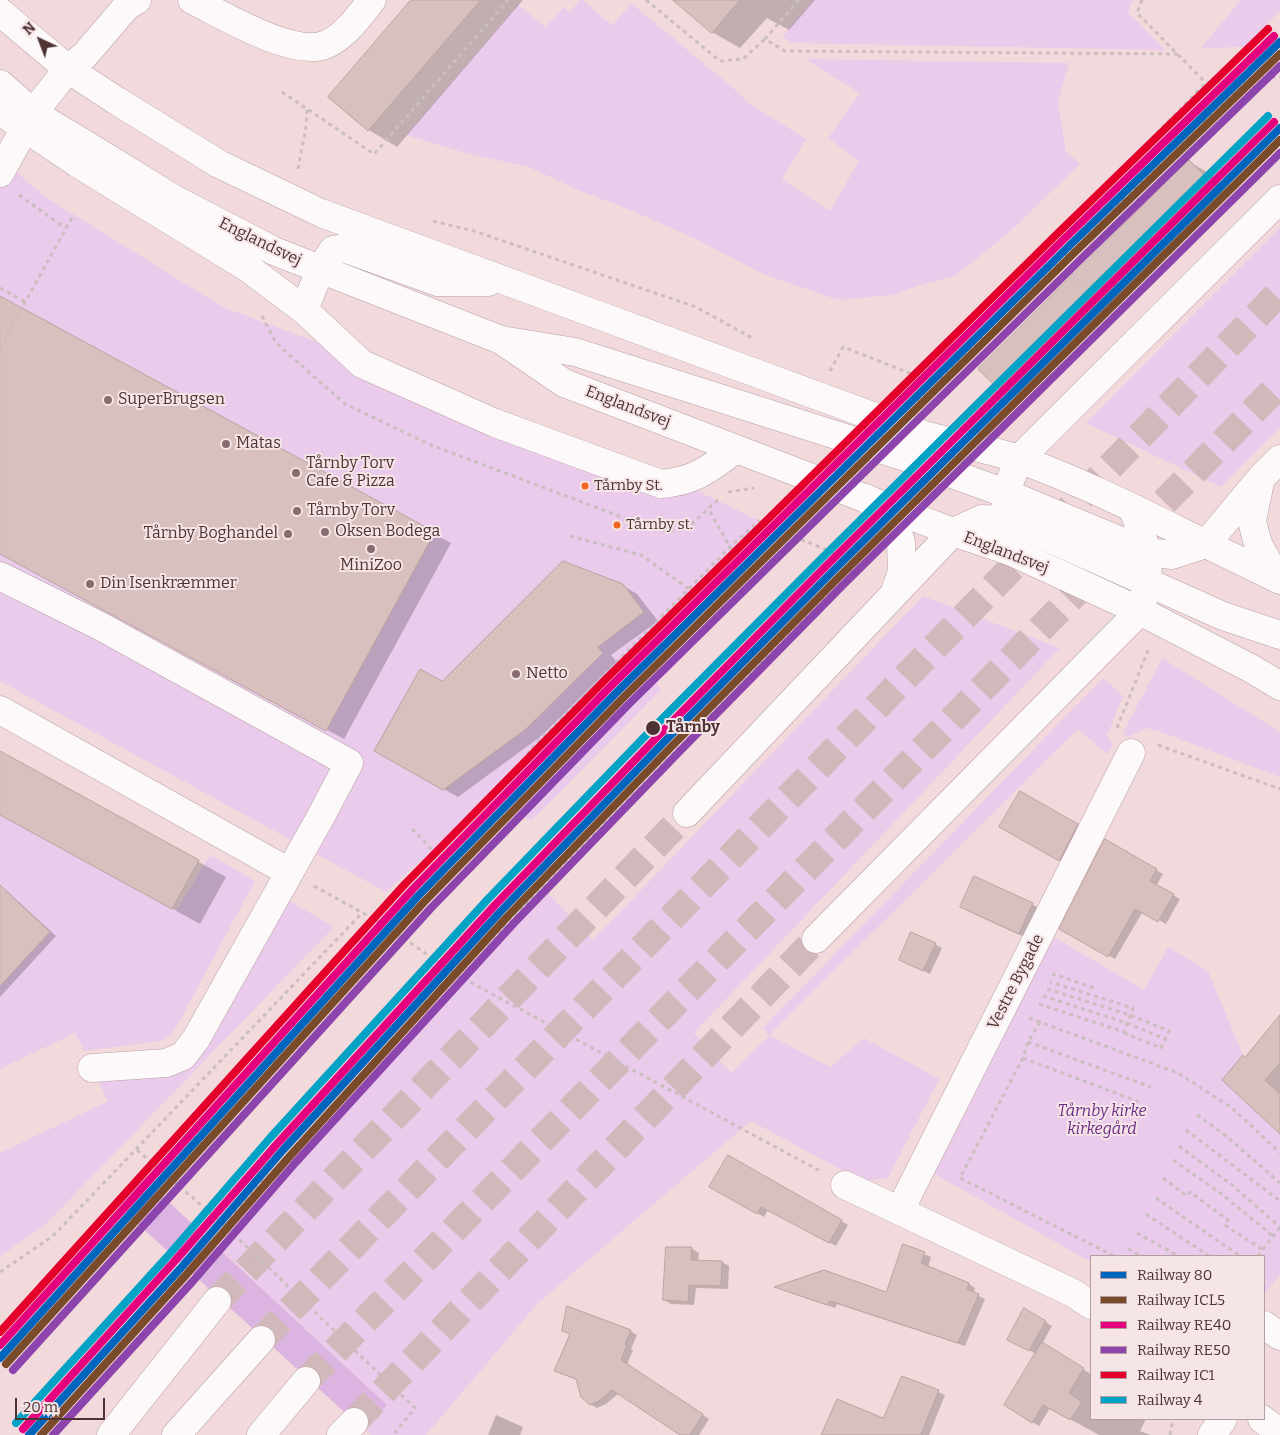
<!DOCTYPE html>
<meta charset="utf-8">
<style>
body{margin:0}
#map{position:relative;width:1280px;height:1435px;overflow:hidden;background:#f2dadc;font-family:Bitter,serif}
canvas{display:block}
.legend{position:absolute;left:1090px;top:1255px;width:175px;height:165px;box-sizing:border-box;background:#f5e5e6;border:1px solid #b39d9f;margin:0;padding:6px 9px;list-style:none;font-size:15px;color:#4f3234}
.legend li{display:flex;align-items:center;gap:10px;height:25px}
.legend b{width:25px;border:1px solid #b39d9f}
.north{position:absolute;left:15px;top:15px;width:50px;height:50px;-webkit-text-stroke:4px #f5e5e6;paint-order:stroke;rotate:317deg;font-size:14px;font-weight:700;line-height:20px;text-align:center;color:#4f3234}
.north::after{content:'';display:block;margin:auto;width:18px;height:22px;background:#4f3234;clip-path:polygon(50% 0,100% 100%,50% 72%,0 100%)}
.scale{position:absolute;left:15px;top:1398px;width:90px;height:22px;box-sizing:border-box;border:2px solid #4f3234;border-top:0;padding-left:6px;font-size:15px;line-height:18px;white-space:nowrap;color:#4f3234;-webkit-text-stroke:4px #f5e5e6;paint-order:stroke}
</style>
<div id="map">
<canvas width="1280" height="1435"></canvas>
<ul class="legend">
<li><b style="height:6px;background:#0065bd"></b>Railway 80</li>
<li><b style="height:6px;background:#7a4b2a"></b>Railway ICL5</li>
<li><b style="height:6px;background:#e5007d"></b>Railway RE40</li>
<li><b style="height:6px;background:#8e44ad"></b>Railway RE50</li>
<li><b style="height:6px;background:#e4002b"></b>Railway IC1</li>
<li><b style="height:6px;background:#04a3c6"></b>Railway 4</li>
</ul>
<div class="north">N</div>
<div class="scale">20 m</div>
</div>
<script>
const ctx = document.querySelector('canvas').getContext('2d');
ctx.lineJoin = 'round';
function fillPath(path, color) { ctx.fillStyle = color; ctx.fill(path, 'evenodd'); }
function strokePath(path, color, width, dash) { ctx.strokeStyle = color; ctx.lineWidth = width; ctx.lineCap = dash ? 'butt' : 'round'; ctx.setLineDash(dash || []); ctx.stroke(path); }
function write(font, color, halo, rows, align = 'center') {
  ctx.font = font + ' Bitter,serif'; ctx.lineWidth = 4; ctx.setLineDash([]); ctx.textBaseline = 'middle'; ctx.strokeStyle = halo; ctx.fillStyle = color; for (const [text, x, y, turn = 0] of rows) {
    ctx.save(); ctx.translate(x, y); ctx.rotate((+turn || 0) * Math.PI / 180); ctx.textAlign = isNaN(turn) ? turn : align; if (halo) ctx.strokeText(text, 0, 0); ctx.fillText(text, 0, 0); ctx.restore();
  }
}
fillPath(new Path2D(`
 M580,0H583L612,26L631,3L739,93L747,102L806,139L782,179L830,211L859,161L828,138L860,93L805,59L1069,63L1058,102L1066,152L1080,164L1005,236L955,276L920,285L891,295L838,300L763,274L696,239L628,209L578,190L529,167L469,154L406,135L518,5L545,27L564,7L570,12Z
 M814,0H1133L1128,12L1165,50L792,43L782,36Z
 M1241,0H1280V11L1244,47L1201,48Z
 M0,158L47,198L223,307L635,461L762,522L638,652L661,690L532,820L481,807L386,892L0,681Z
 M1280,227V427L1221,487L1086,423Z
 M923,596L1060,648L694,1033L731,1073L769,1036L763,1028L1103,678L1123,696L1107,736L1113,746L1107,754L1078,729L769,1035L830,1067L864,1038L939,1079L888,1178L862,1181L751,1121L538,1303L426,1435H371L364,1430L387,1405L215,1244L548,893L593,940Z
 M1162,658L1280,732V777L1161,732L1146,728L1128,737L1123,733Z
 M0,815L176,911L210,855L255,881L173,1033L161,1041L84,1051L75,1033L0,1069Z
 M288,900L334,927L44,1226L0,1256V1153L108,1101L99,1082L174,1075L190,1066Z
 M1052,936L1144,990L1168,947L1208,971L1243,1055L1222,1080L1280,1134V1274L1264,1295V1256H1091V1262L933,1173Z`), '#eacbeb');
fillPath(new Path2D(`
 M142,1177L387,1405L364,1430L117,1205Z`), '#dcb4e2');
fillPath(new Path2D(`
 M413,0H523L397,147L369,130L330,97Z
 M675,0H815L789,30L767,18L740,48L712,32Z
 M1189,162L1211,174L1228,192L1019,400L998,387Z
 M0,297L451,543L344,739L0,552Z
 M622,585L637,594L658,621L611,655L617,662L540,737L458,797L376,751L442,683Z
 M0,752L226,877L200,924L0,814Z
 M1020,793L1091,833L1074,868L1001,826Z
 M1106,841L1163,874L1156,886L1180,899L1166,924L1143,911L1115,959L1061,929Z
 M3,889L9,893L56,936L0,997V892Z
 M1032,904L1047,913L1033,941L976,915L962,907Z
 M935,944L942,948L930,974L907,963Z
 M1280,1018V1133L1246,1059Z
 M729,1157L848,1225L836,1246L768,1210L764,1217L711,1186Z
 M903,1246L931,1257L928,1267L969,1284L975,1288L973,1293L985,1299L965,1346L837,1304L835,1308L783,1290L887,1293Z
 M667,1248L692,1249L699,1253L698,1261L722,1262L729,1266L728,1289L696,1288L694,1305L671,1304L664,1300Z
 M1025,1310L1052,1326L1042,1344L1091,1374V1419H1146L1140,1431L1151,1435H1099L1050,1408L1039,1426L1005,1405L1036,1354L1009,1339Z
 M564,1331H630L637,1335L631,1349L633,1350L627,1365L709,1419L699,1435H682L619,1393L606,1404L597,1408L590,1404L577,1380L556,1371L571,1335Z
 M938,1392L945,1395L929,1435H822L884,1420Z
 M496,1415L523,1427L520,1435H488Z`), '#0003');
const building = new Path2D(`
 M411,0H481L368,131L328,97Z
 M673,0H740L712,33Z
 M1189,160L1208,179L997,388L978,369Z
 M0,296L435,532L326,731L0,554Z
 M563,561L623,584L644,612L598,647L603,653L526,729L443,790L374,751L420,669L442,681Z
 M0,751L199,860L172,909L0,815Z
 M1020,791L1078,824L1059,861L999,827Z
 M1105,839L1157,869L1150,881L1174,894L1158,922L1135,909L1108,957L1059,929Z
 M974,876L1033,903L1019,934L960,907Z
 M0,885L50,932L0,986Z
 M911,932L936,943L923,971L899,960Z
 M1280,1015V1063L1265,1080L1280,1094V1134L1222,1080L1243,1055L1245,1057Z
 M728,1155L842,1220L829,1243L761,1207L757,1214L709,1187Z
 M903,1244L925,1252L921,1263L969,1283L967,1289L979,1294L958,1343L830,1301L827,1305L774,1287L824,1270L886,1292Z
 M666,1247H692L691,1260L722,1261L721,1286L689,1285L688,1302L663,1300Z
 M567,1306L631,1330L625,1344L627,1345L621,1360L703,1414L690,1435H680L612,1390L599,1401L590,1405L581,1397L576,1379L554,1371L570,1334L562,1331Z
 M1024,1308L1046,1321L1029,1351L1007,1340Z
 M1042,1342L1084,1368L1069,1393L1082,1402L1070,1420L1043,1405L1032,1423L1004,1405Z
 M902,1376L939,1390L921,1434L922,1435H821L837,1399L883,1418Z`);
fillPath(building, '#d8c0be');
strokePath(building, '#baa3a1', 1);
strokePath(new Path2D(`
 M1135,532L1280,384
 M217,1301L687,813
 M261,1340L1280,292
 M306,1381L1100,568
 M354,1422L816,939`), '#d1b8ba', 28, [28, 14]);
const minor = new Path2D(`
 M192,0C223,15 292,57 325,45C345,37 359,16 372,0
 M0,12L68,69L117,101L219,164L321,213L924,435C956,443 990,449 1021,460C1085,483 1145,514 1206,544
 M0,84L33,113L88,146L174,199L274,251L501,340L564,383L953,532
 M0,111L77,163L248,268L304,310L362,364L495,423L661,484C696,481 709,469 736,449
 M0,173L33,113L68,69L85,55L127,6L137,0
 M304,310L320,270L333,250L344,248L438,282H488
 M0,576L100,626L349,763L320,818L196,1039L183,1056L166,1063L92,1068
 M0,710L289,872
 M845,1185L1073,1293L1091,1305
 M900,1210L1131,753
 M1264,1325L1280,1336
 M1262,1419L1280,1433
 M1212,1435L1223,1419`);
const major = new Path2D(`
 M953,532L1012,552L1140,611L1252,669L1280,686
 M1206,544L1280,580`);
const highway = new Path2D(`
 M501,340L575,352L908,458L1005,493L1147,552L1172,555L1206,544L1261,478L1280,459
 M1260,482L1252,521L1258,544L1277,578
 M866,498L896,525L901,543L902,571L894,594
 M1012,552L1005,493L1019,459L1280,199
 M687,813L953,532L982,519L1008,520L1223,616L1280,635
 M816,939L1140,611L1148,582L1147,552L1133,508
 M111,1435L217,1301
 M176,1435L261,1340
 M261,1435L306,1381
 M341,1435L354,1422`);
strokePath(minor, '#b7a0a2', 29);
strokePath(major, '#b7a0a2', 29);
strokePath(highway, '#b7a0a2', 29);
strokePath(new Path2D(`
 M646,0L720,61L743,59L765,39
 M799,0L765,39L785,51L1177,54
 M1142,0L1137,13L1206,83
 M282,92L374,154L508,0
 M298,169L306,127L307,109
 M19,195L65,228
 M433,221L474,231L696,307L754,339
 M1060,262L1247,79
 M0,288L25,302
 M1099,300L1280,118
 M262,316L276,343L345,404L431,445L656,530H685L719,499
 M0,347L74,214
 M830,371L843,347L917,376L1206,83L1247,78L1280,77
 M917,401L1060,262L1099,300L980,418
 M728,492L754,488
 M570,536L641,555L689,589
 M1117,728L1149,648
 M1158,745L1280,789
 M412,829L443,861
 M314,886L383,924L457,975L820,1171
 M383,924L506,796L530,750L730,547L760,520
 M1053,976L1054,974L1094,988
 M1047,989L1130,1015L1169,1031L1161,1048L1124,1033
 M1043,996L1127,1023L1165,1039
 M1039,1004L1124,1032L1133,1008L1050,982
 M1029,1018L1178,1073L1232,1108L1280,1153
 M1040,1022L1028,1042L1023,1058L960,1178L1114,1256
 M1028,1042L1151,1087
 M1023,1058L1142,1103
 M1197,1115L1225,1135L1280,1183
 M1186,1130L1280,1201
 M1179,1146L1232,1185L1280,1227
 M137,1150L223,1224L415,1408L393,1435
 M1173,1160L1219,1192L1273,1236
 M1163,1178L1187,1196L1190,1192L1228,1220L1225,1225L1263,1250
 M1156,1198L1240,1256
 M1146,1214L1209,1256
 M223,1224L457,975L859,563L788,534L752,569L730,547L708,508
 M1137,1233L1178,1256
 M1128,1249L1141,1256
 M1258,1256L1280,1227
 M0,1272L53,1236L363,912
 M1170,1435L1173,1419`), '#cabec0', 3, [4, 4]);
strokePath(minor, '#fdf9fa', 28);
strokePath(major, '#fdf9fa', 28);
strokePath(highway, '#fdf9fa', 28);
strokePath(new Path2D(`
 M0,1358L418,896L617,692L1068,247L1280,42
 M29,1435L180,1269L283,1150L501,911L666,740L831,573L1280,128`), '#0065bd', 8);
strokePath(new Path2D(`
 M6,1364L424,902L623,698L1074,253L1280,54
 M41,1435L186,1275L290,1156L507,917L672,746L837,579L1280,140`), '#7a4b2a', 8);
strokePath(new Path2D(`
 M0,1345L412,890L611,686L1062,241L1274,36
 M23,1429L173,1263L277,1144L495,905L660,734L825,567L1274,122`), '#e5007d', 8);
strokePath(new Path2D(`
 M13,1370L431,908L629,704L1080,260L1280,66
 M53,1435L193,1281L296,1162L514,923L679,752L843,585L1280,153`), '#8e44ad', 8);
strokePath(new Path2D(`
 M0,1332L405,884L605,680L1056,235L1268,29`), '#e4002b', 8);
strokePath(new Path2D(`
 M16,1423L167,1257L270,1138L488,899L653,728L819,561L1268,116`), '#04a3c6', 8);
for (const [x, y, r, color] of [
 [108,400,5,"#886d6f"],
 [226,444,5,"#886d6f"],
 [296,473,5,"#886d6f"],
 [585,486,4.5,"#f26522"],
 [297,511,5,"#886d6f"],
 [617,525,4.5,"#f26522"],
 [325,532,5,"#886d6f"],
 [288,534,5,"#886d6f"],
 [371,549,5,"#886d6f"],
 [90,584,5,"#886d6f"],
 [516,674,5,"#886d6f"],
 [653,728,8,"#4f3234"]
]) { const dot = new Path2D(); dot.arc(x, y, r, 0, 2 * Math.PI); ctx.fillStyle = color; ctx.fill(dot); strokePath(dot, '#f5e5e6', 2); }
write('15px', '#4f3234', '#f5e5e6', [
 ["Tårnby St.",594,486],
 ["Tårnby st.",626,525]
], 'left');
write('16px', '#4f3234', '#f5e5e6', [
 ["Englandsvej",260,242,26],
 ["Englandsvej",628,407,21],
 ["Englandsvej",1006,553,21],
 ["Vestre Bygade",1016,982,-63]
]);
write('16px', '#4f3234', '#f5e5e6', [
 ["SuperBrugsen",118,400],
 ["Matas",236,444],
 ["Tårnby Torv",306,464],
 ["Cafe & Pizza",306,482],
 ["Tårnby Torv",307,511],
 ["Oksen Bodega",335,532],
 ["Tårnby Boghandel",278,534,"right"],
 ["MiniZoo",371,566,"center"],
 ["Din Isenkræmmer",100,584],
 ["Netto",526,674]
], 'left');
write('bold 16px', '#4f3234', '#f5e5e6', [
 ["Tårnby",666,728]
], 'left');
write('italic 16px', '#6d2c8b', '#f5e5e6', [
 ["Tårnby kirke",1102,1112],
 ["kirkegård",1102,1130]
]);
</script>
